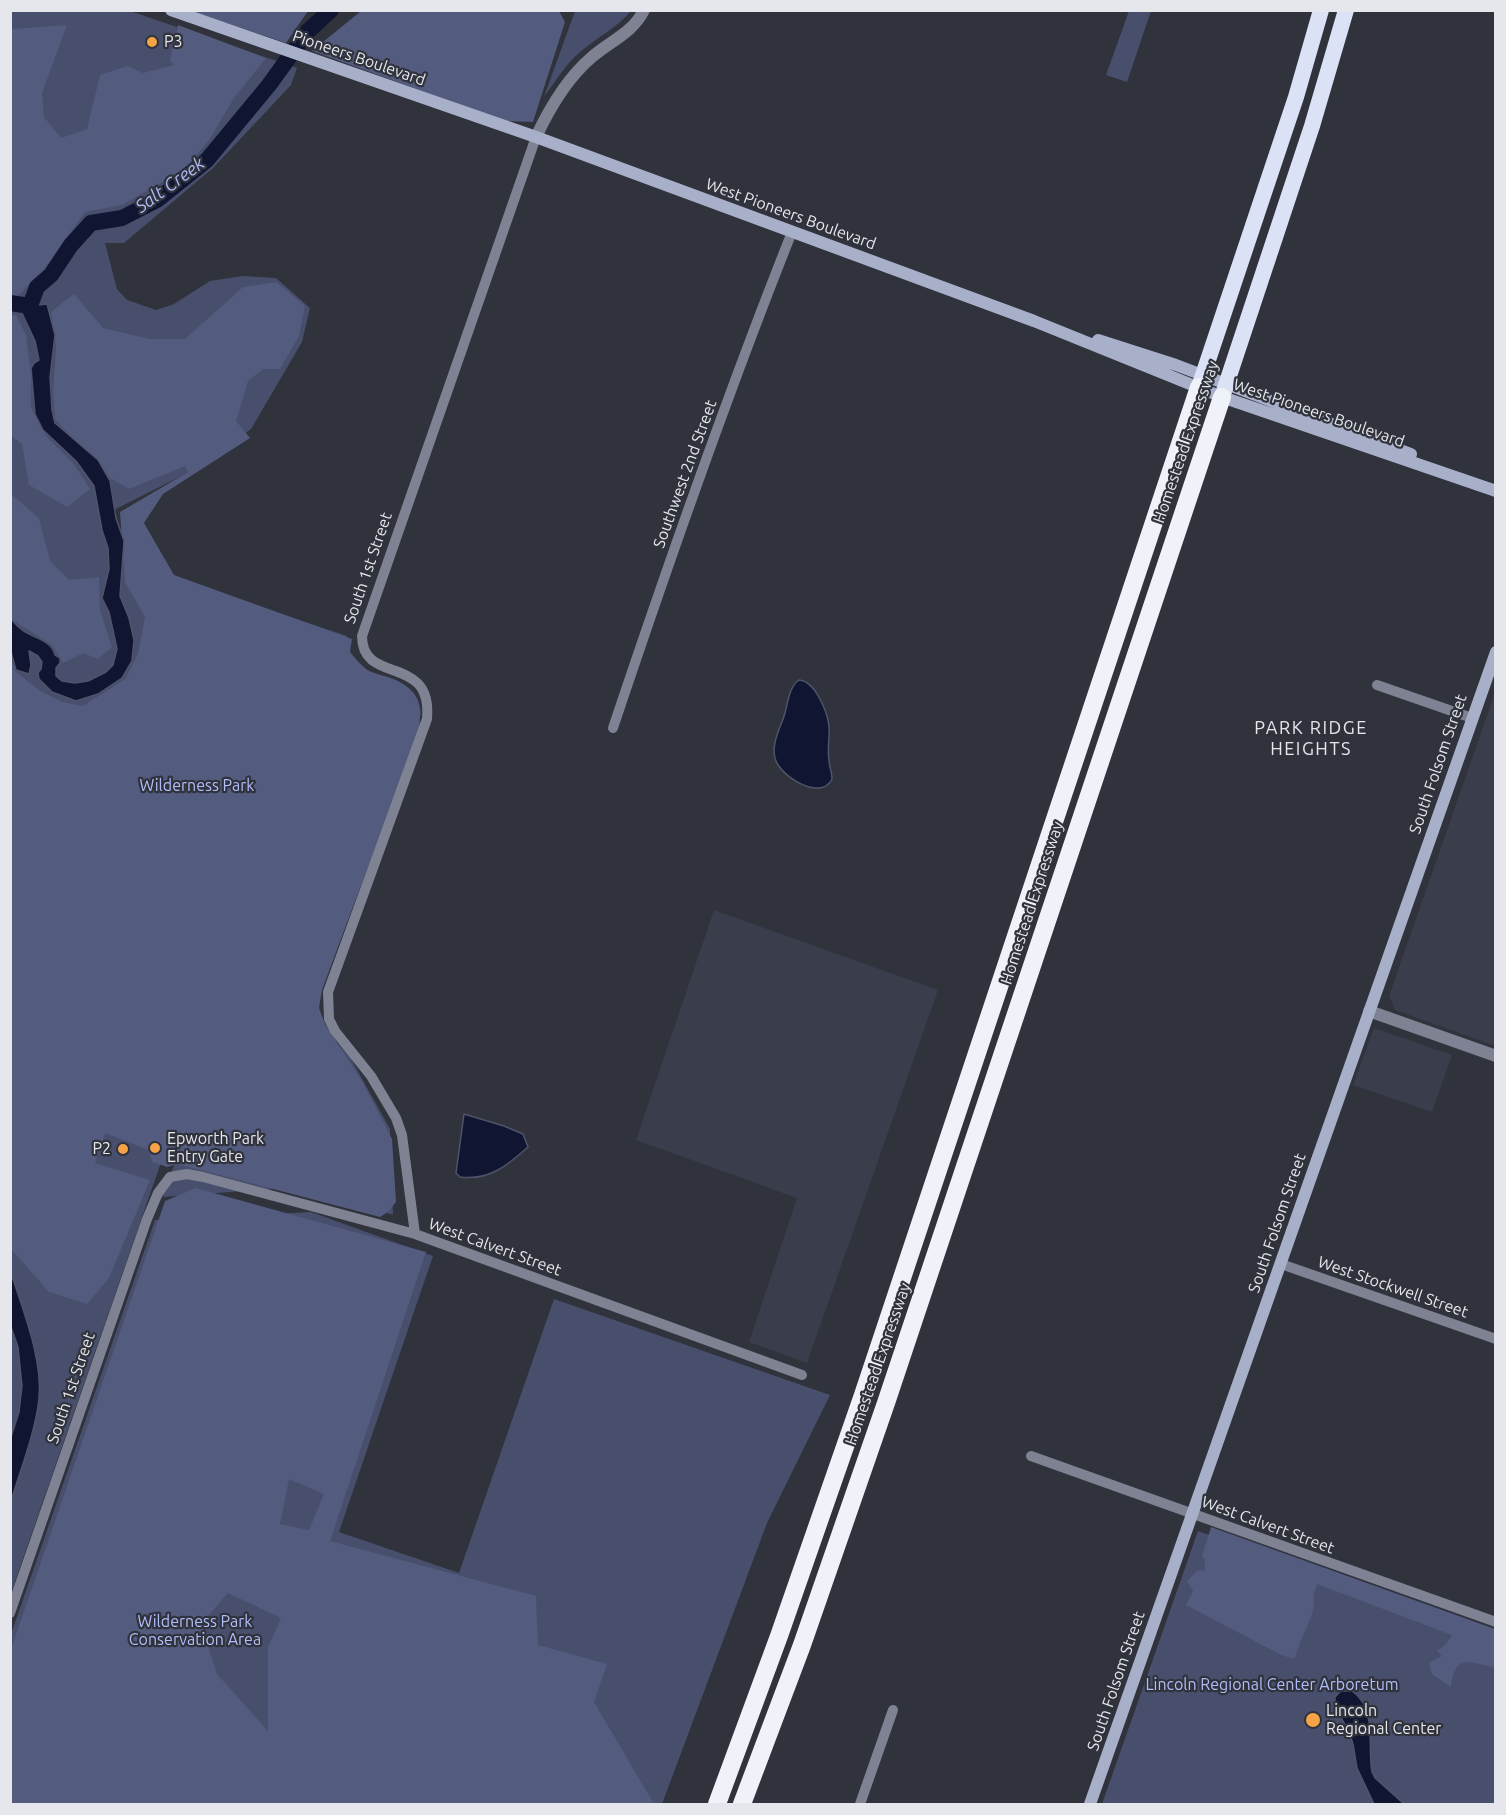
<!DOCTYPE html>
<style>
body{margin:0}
#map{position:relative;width:1506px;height:1815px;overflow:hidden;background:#30323c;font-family:Ubuntu,sans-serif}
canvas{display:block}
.frame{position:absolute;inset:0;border:12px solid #e5e7ed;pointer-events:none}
</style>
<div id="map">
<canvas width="1506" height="1815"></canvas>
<div class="frame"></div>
</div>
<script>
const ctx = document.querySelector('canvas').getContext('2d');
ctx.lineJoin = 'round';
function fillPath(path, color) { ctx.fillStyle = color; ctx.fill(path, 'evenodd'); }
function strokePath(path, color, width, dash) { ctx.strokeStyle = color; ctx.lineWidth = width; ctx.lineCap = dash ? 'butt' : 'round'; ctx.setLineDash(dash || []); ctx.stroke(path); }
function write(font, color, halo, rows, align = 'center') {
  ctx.font = font + ' Ubuntu,sans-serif'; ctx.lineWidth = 4.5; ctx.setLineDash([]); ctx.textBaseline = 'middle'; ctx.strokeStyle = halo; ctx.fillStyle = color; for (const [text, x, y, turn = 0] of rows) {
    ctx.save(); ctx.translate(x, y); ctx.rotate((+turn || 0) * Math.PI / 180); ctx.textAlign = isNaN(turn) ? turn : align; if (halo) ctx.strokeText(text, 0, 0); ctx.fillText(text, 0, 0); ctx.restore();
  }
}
fillPath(new Path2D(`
 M1495,693V1046L1395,1010L1389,996Z
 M714,910L938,990L807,1363L749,1342L797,1198L636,1140Z
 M1374,1028L1452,1055L1432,1112L1353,1085Z`), '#3a3d4c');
fillPath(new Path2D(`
 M11,11H130L297,68L291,85L213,168L124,243H105L117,289L127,300L156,310L174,304L210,281L242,276L276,278L310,308L302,342L251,429L199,467L112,511L126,562L347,636L339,661L407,687C417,695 420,701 421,714L313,1016L350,1057L390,1129L393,1215L313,1186L162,1197L179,1152L166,1148L11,1593Z
 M575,11H631C617,28 596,38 579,53C565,65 555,82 544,97Z
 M1129,11H1151L1127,82L1106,75Z
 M311,1212L433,1256L339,1532L459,1573L554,1299L830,1395L767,1523L662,1804H11V1634L155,1220Z
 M1198,1531L1495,1636V1804H1102Z`), '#484f6c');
fillPath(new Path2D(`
 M191,11H308L286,43Z
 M361,11H559L565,22L533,122L505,121L312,51Z
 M67,25L42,93L44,117L61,138L87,129L100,75L127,66L143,73L174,65L170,60L178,25L266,58L234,98L210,139L179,176L162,182L122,205L85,212L44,269L16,298L11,297V29Z
 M276,282L305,306L299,336L280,369H263L248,381L236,421L250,438L163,494L144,523L174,575L352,639L350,652C355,658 360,664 366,669C372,673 381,675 388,677C419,688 422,703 419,732L322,989L319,1008L325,1024L363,1083L392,1139L396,1202L388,1212L380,1217L178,1164L167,1167L152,1162L149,1150L105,1133L95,1163L150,1180L109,1278L87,1304L49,1292L11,1249L10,656L15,671L39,690L62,702L83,706L125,679L138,654L145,617L125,582L120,512L188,472L185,466L129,489L110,478L55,419L53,392L56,347L51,312L74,294L103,328L150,339H185L243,287Z
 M16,315L26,335L31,375V407L47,437L73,463L90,489L67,507L29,485L22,444L11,436L10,316Z
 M10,493L39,518L50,561L69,580L99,577L100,610L112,647L98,659L83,653L63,663L52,645L11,619Z
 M196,1188L426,1252L330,1541L536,1596L538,1645L607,1664L594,1702L654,1804H11V1649L165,1201ZM289,1479L324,1494L309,1530L280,1524ZM228,1593L281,1618L268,1647V1731L217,1674L201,1624Z
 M1211,1527L1495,1629V1668C1470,1662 1454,1653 1451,1687L1432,1674L1429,1663L1442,1656L1437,1651L1446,1644L1452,1635L1317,1584C1311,1597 1316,1607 1311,1617C1305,1631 1299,1645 1294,1659L1281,1655L1186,1605L1193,1591L1187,1581L1197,1571L1205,1570V1561L1202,1556Z`), '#535b7e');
const water = new Path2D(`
 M47,304L55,335L50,377L52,410L55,423L98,460L110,481L116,518L124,541L120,596L129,618L134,640L132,661L122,678L98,694L76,701L52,692L39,679L38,673L41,669L42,662L38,656L29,651L31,665L29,674L16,670L11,652V619C14,622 17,626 21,629C33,639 51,639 55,655L60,658V663L56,668V676L62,681L75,683L88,681L106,672L113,665L117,649L109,612L102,598L109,569L108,548L102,530L94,486L76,461L43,430L35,414L31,368L34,363L39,360L35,341L21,311L30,306Z
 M799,680C815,681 827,711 829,726C830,737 827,748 829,760C829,766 832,772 832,779C821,802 779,776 775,758C771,743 781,727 785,713C788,702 789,687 799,680Z
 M464,1114L504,1126L523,1134L528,1147C508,1165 489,1181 460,1177L456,1173Z
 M11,1273C23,1310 43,1360 39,1399C35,1433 21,1468 11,1501V1437L19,1412L22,1386L18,1347L11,1327Z
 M1341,1691H1352C1378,1709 1367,1747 1372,1772L1375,1778L1404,1804H1374L1357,1768L1353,1744L1349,1732L1335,1706V1697Z`);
fillPath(water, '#101532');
strokePath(water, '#50546a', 1.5);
strokePath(new Path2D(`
 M10,303L30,306
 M39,325L30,306L37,287L51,275L71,245L91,223L122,218L157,200L207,160L269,85L308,31L331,10`), '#101532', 16);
strokePath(new Path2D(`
 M1377,685L1472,718
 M613,728C669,561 727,395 792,232
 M415,1234L402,1135L396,1118L371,1076L335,1031L329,1019L328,992L427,719C433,653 362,686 362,636L536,137
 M1281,1264L1496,1339
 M1031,1456L1496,1622
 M10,1613L147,1219L158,1193L170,1177L187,1174L203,1177L415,1234L802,1375
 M860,1804L893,1710`), '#7e8292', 10);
strokePath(new Path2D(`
 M536,137C550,107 567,78 592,57C610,41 633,33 644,10
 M1369,1011L1496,1056`), '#7e8292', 12);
strokePath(new Path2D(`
 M171,10L536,137L1034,321L1222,397L1496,491
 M1098,340L1176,365L1411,454
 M1090,1804L1496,652`), '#a8afc9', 12);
strokePath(new Path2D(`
 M1199,387L1296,97L1321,10
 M1222,397L1312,126L1346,10`), '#dce2f6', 16);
strokePath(new Path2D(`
 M717,1804L779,1636L863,1395L1199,387
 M742,1804L802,1645L886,1403L1222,397`), '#f0f2fa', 18);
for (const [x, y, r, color] of [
 [152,42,6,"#f6a247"],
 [155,1148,6,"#f6a247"],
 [123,1149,6,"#f6a247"],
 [1313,1720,8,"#f6a247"]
]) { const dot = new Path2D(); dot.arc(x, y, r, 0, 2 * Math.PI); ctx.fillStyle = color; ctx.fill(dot); strokePath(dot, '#30323c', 2); }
write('16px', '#e5e7ed', '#30323c', [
 ["P3",164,42],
 ["Epworth Park",167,1139],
 ["Entry Gate",167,1157],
 ["P2",111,1149,"right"],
 ["Lincoln",1326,1711],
 ["Regional Center",1326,1729]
], 'left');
write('16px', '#e5e7ed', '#30323c', [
 ["Pioneers Boulevard",359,58,19],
 ["West Pioneers Boulevard",791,214,20],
 ["West Pioneers Boulevard",1319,413,19],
 ["Homestead Expressway",1186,442,-71],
 ["Southwest 2nd Street",685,474,-70],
 ["South 1st Street",368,568,-71],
 ["South Folsom Street",1438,764,-71],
 ["Homestead Expressway",1032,903,-72],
 ["South Folsom Street",1277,1223,-71],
 ["West Calvert Street",495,1247,20],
 ["West Stockwell Street",1393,1287,19],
 ["Homestead Expressway",878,1364,-71],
 ["South 1st Street",71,1388,-71],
 ["West Calvert Street",1268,1525,20],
 ["South Folsom Street",1116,1681,-71]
]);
write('16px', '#b0befa', '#30323c', [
 ["Wilderness Park",197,786],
 ["Wilderness Park",195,1622],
 ["Conservation Area",195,1640],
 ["Lincoln Regional Center Arboretum",1272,1685]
]);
write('italic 18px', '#acbaf6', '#30323c', [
 ["Salt Creek",170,185,-36]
]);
ctx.letterSpacing = '1.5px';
write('18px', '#e5e7ed', '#30323c', [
 ["PARK RIDGE",1311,728],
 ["HEIGHTS",1311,749]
]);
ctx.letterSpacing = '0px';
</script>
